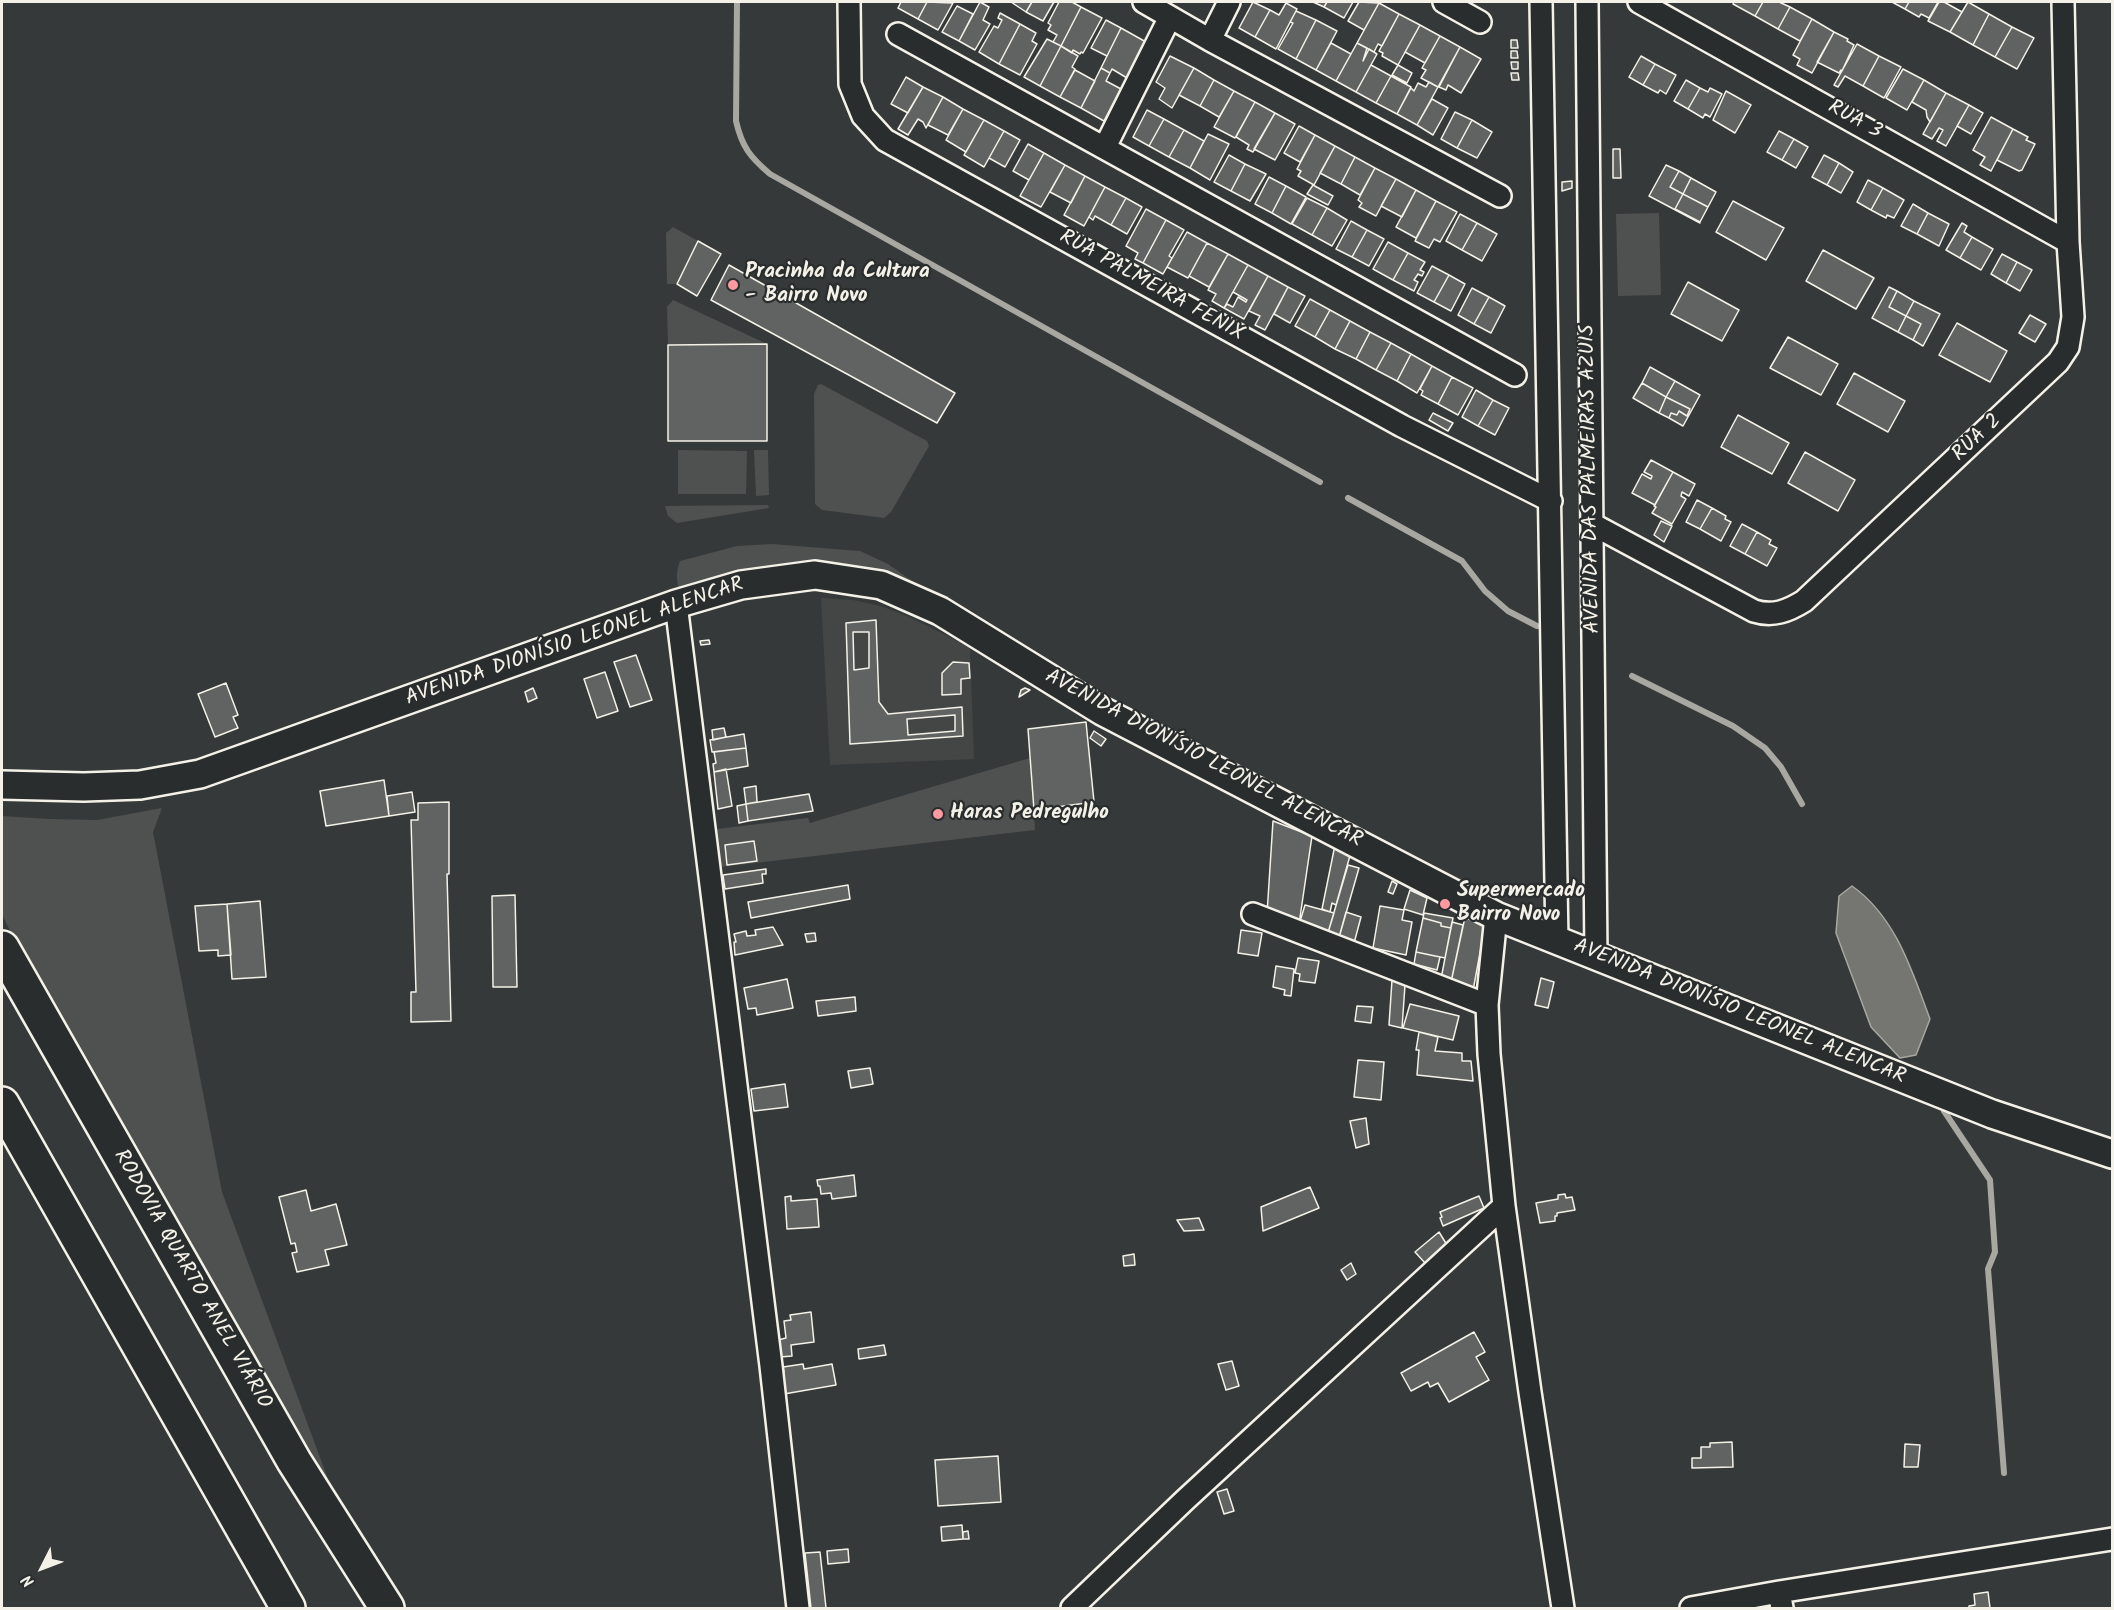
<!DOCTYPE html>
<meta charset="utf-8">
<style>
body{margin:0}
#map{position:relative;width:2114px;height:1610px;overflow:hidden;background:#363939;font-family:Kalam,sans-serif}
canvas{display:block}
.frame{position:absolute;inset:0;border:3px solid #f4f1e8;pointer-events:none}
.north{position:absolute;left:12px;top:1538px;width:60px;height:60px;-webkit-text-stroke:4px #2a2d2e;paint-order:stroke;rotate:228deg;font-size:16px;font-weight:700;line-height:24px;text-align:center;color:#f4f1e8}
.north::after{content:'';display:block;margin:auto;width:21px;height:27px;background:#f4f1e8;clip-path:polygon(50% 0,100% 100%,50% 72%,0 100%)}
</style>
<div id="map">
<canvas width="2114" height="1610"></canvas>
<div class="frame"></div>
<div class="north">N</div>
</div>
<script>
const ctx = document.querySelector('canvas').getContext('2d');
ctx.lineJoin = 'round';
function fillPath(path, color) { ctx.fillStyle = color; ctx.fill(path, 'evenodd'); }
function strokePath(path, color, width, dash) { ctx.strokeStyle = color; ctx.lineWidth = width; ctx.lineCap = dash ? 'butt' : 'round'; ctx.setLineDash(dash || []); ctx.stroke(path); }
function write(font, color, halo, rows, align = 'center') {
  ctx.font = font + ' Kalam,sans-serif'; ctx.lineWidth = 4.5; ctx.setLineDash([]); ctx.textBaseline = 'middle'; ctx.strokeStyle = halo; ctx.fillStyle = color; for (const [text, x, y, turn = 0] of rows) {
    ctx.save(); ctx.translate(x, y); ctx.rotate((+turn || 0) * Math.PI / 180); ctx.textAlign = isNaN(turn) ? turn : align; if (halo) ctx.strokeText(text, 0, 0); ctx.fillText(text, 0, 0); ctx.restore();
  }
}
fillPath(new Path2D(`
 M821,598L853,600L881,606L907,616L970,647L974,759L830,765Z`), '#434645');
fillPath(new Path2D(`
 M1659,213L1661,295L1618,296L1616,214Z
 M673,227L698,241L677,284H667L666,233Z
 M673,300L767,344L668,345L667,307Z
 M821,384L927,441L929,446L891,512L884,518L822,510L815,504L814,394L818,385Z
 M678,450L747,451L746,494H678Z
 M754,450H768L769,495L756,496Z
 M768,505L769,508L677,523L668,516L665,506Z
 M772,544L860,551L888,564L922,588L883,576L680,595C677,582 675,574 680,561L737,546Z
 M1030,758L1035,830L721,867L717,829L808,818L810,823Z
 M162,808L153,832L222,1192L342,1517L32,973L2,915V816L49,819L97,820Z`), '#4e514f');
const water = new Path2D(`
 M1852,886C1896,917 1912,971 1930,1019L1916,1055L1900,1058L1871,1027L1836,933L1839,896Z`);
fillPath(water, '#757572');
strokePath(water, '#a8a7a1', 1.5);
strokePath(new Path2D(`
 M737,2L736,121C742,147 750,157 770,174L1320,482
 M1348,498L1462,561L1485,591L1508,611L1537,626
 M1632,676L1733,726L1765,748L1781,767L1802,804
 M1944,1111L1990,1180L1995,1252L1988,1269L2004,1473`), '#a8a7a1', 6);
const building = new Path2D(`
 M901,2H927L918,19L898,8Z
 M927,2L953,3L938,30L918,19Z
 M980,2L989,7L983,20L990,24L975,50L959,41Z
 M1011,2H1032L1026,12Z
 M1032,2H1054L1043,21L1026,12Z
 M1059,2H1072L1081,7L1061,46L1053,42L1057,35L1048,30L1051,25L1048,23Z
 M1253,2L1270,10L1255,37L1239,28Z
 M1313,2H1327L1324,7Z
 M1327,2H1353L1344,18L1324,7Z
 M1359,2L1379,3L1364,30L1348,21Z
 M1734,2H1763L1755,16L1733,4Z
 M1763,2H1779L1790,7L1778,29L1755,16Z
 M1892,2H1909L1905,9Z
 M1909,2H1938L1929,18L1921,14L1919,17L1905,9Z
 M1939,2H1944L1962,12L1950,32L1928,21Z
 M1968,2L1989,14L1973,45L1950,32Z
 M1286,3L1297,9L1276,49L1255,37L1270,10L1279,15Z
 M1379,3L1399,14L1382,46L1378,44L1374,52L1357,43Z
 M957,6L973,14L959,41L942,32Z
 M1081,7L1102,18L1083,53L1081,52L1080,54L1073,50L1072,53L1061,46Z
 M1790,7L1812,19L1800,41L1778,29Z
 M1296,11L1316,20L1296,59L1278,49L1293,23L1290,22Z
 M1000,13L1020,24L999,64L979,52L994,26L998,28L1002,20L998,18Z
 M1399,14L1420,25L1398,65L1382,56L1383,53L1379,51Z
 M1989,14L2012,27L1995,57L1973,45Z
 M1812,19L1834,32L1812,73L1797,65L1800,59L1793,55Z
 M1106,20L1121,28L1107,56L1091,48Z
 M1316,20L1337,31L1316,70L1296,59Z
 M1020,24L1036,33L1032,41L1037,44L1020,75L999,64Z
 M1420,25L1440,36L1425,63L1405,52Z
 M2012,27L2034,38L2017,69L1995,57Z
 M1121,28L1146,42L1127,78L1112,69L1110,73L1101,68Z
 M1834,32L1848,39L1847,41L1854,45L1842,71L1841,70L1839,73L1817,62Z
 M1440,36L1460,47L1438,87L1421,78L1426,70L1422,68Z
 M1047,39L1061,46L1040,86L1024,77Z
 M1511,40H1517L1518,48H1511Z
 M1331,43L1351,54L1336,81L1316,70Z
 M1357,43L1367,48L1363,61L1369,49L1377,54L1356,92L1336,81Z
 M1857,44L1879,56L1863,86L1845,76L1838,87L1834,85Z
 M1061,46L1078,56L1072,67L1075,69L1060,97L1040,86Z
 M1460,47L1481,59L1461,93L1448,85L1446,90L1439,87Z
 M1511,51H1517L1518,58H1511Z
 M1170,56L1194,68L1172,108L1159,99L1165,88L1156,82Z
 M1641,56L1655,64L1643,85L1629,77Z
 M1879,56L1901,67L1884,98L1863,86Z
 M1511,62H1518V69H1512Z
 M1655,64L1676,75L1666,94L1660,90L1658,93L1643,85Z
 M1371,65L1391,76L1376,103L1356,92Z
 M1398,65L1412,73L1407,83L1392,75Z
 M1101,68L1110,73L1106,81L1121,89L1104,121L1081,108Z
 M1194,68L1214,80L1200,106L1179,95Z
 M1903,69L1924,80L1907,110L1886,98Z
 M1075,70L1095,81L1081,108L1060,97Z
 M1511,73H1518L1519,80H1512Z
 M1391,76L1411,87L1397,114L1376,103Z
 M906,77L923,87L908,113L891,104Z
 M1214,80L1234,91L1219,117L1200,106Z
 M1686,80L1700,88L1688,109L1674,101Z
 M1924,80L1946,93L1930,122L1927,117L1926,110L1912,102Z
 M1429,82L1438,87L1417,125L1397,114L1411,88L1414,91L1418,83L1426,87Z
 M923,87L943,97L926,128L923,122L918,119L908,135L898,129Z
 M1700,88L1708,92L1710,88L1722,94L1710,117L1705,114L1703,118L1688,109Z
 M1234,91L1255,102L1235,138L1214,127Z
 M1726,91L1751,105L1735,133L1713,120Z
 M1946,93L1969,105L1946,146L1937,141L1943,130L1939,128L1932,139L1923,134Z
 M943,97L963,109L948,135L928,125Z
 M1432,99L1448,108L1433,135L1417,125Z
 M1255,102L1275,113L1253,152L1247,149L1249,145L1236,137Z
 M1969,105L1983,113L1971,134L1957,126Z
 M963,109L984,120L966,152L946,140Z
 M1147,110L1164,119L1149,146L1133,137Z
 M1455,112L1472,120L1457,148L1441,139Z
 M1275,113L1295,124L1275,160L1254,149Z
 M1991,117L2013,129L1991,171L1980,165L1985,157L1973,150Z
 M1164,119L1184,130L1169,157L1149,146Z
 M984,120L1004,131L984,167L964,155Z
 M1472,120L1492,132L1477,158L1457,148Z
 M1299,126L1315,135L1300,162L1284,153Z
 M2013,129L2028,137L2026,140L2035,144L2022,170L2019,171L1997,160Z
 M1184,130L1204,141L1190,168L1169,157Z
 M1004,131L1020,140L1005,167L989,158Z
 M1779,131L1794,139L1782,160L1767,152Z
 M1208,134L1229,144L1210,180L1190,168Z
 M1315,135L1335,146L1314,185L1298,176L1301,171L1297,169Z
 M1794,139L1808,147L1796,168L1782,160Z
 M1028,144L1044,153L1029,180L1013,171Z
 M1335,146L1355,157L1341,184L1320,173Z
 M1613,149H1620L1621,178H1613Z
 M1044,153L1065,165L1041,207L1020,196Z
 M1229,155L1245,164L1231,191L1214,182Z
 M1824,155L1839,163L1827,185L1812,177Z
 M1355,157L1375,168L1360,195L1341,184Z
 M1839,163L1853,172L1841,193L1827,185Z
 M1245,164L1266,174L1250,201L1231,191Z
 M1065,165L1085,176L1071,203L1050,192Z
 M1666,165L1679,171L1670,187L1683,194L1675,209L1700,223L1649,196Z
 M1375,168L1396,179L1376,216L1359,207L1362,203L1358,200Z
 M1679,171L1691,178L1683,194L1670,187Z
 M1085,176L1105,187L1084,226L1064,215Z
 M1269,177L1286,186L1272,213L1255,204Z
 M1691,178L1716,192L1708,207L1683,194Z
 M1396,179L1416,190L1402,217L1381,206Z
 M1868,180L1883,188L1871,210L1857,202Z
 M1572,181V188L1562,191V182Z
 M1313,185L1333,196L1328,205L1307,194Z
 M1286,186L1306,197L1291,224L1272,213Z
 M1105,187L1126,198L1111,225L1095,216L1093,220L1089,217Z
 M1883,188L1904,200L1894,218L1887,215L1886,218L1871,210Z
 M1416,190L1436,201L1416,238L1396,227Z
 M1683,194L1708,207L1700,222L1675,209Z
 M1126,198L1142,207L1127,234L1111,225Z
 M1307,198L1327,208L1312,235L1292,224Z
 M1436,201L1457,212L1440,242L1434,239L1429,248L1415,241Z
 M1733,201L1784,228L1766,260L1716,232Z
 M1913,204L1928,213L1917,234L1901,226Z
 M1327,208L1347,220L1332,246L1312,235Z
 M1146,209L1166,220L1143,263L1135,259L1138,253L1126,246Z
 M1928,213L1949,224L1939,246L1917,234Z
 M1460,214L1477,223L1462,250L1446,241Z
 M1166,220L1184,230L1169,256L1172,258L1163,274L1143,263Z
 M1351,221L1367,230L1352,257L1336,249Z
 M1477,223L1497,234L1482,261L1462,250Z
 M1962,223L1967,226L1964,232L1972,237L1960,258L1946,250Z
 M1367,230L1384,239L1369,266L1352,257Z
 M1187,232L1207,243L1188,278L1167,267Z
 M1972,237L1993,249L1981,270L1960,258Z
 M698,241L721,254L697,296L677,284Z
 M1388,242L1408,253L1393,280L1373,269Z
 M1207,243L1228,254L1209,287L1189,276Z
 M1823,250L1874,278L1856,309L1806,281Z
 M1408,253L1425,262L1420,270L1424,272L1422,276L1418,274L1414,280L1418,282L1414,291L1393,280Z
 M1228,254L1248,265L1224,308L1212,301L1216,294L1208,290Z
 M2002,254L2017,262L2006,283L1991,274Z
 M2017,262L2032,270L2020,291L2006,283Z
 M729,265L955,393L937,423L711,300Z
 M1248,265L1268,276L1244,319L1224,308L1227,304L1233,307L1238,297L1246,302L1247,300L1233,292Z
 M1432,266L1449,275L1434,302L1417,293Z
 M1449,275L1465,284L1451,311L1434,302Z
 M1268,276L1288,287L1265,330L1255,325L1260,316L1249,311Z
 M1688,282L1739,310L1722,341L1671,314Z
 M1288,287L1305,296L1290,323L1274,314Z
 M1889,287L1897,291L1889,307L1906,316L1914,301L1940,314L1923,346L1913,340L1921,324L1906,316L1898,332L1872,318Z
 M1472,288L1489,297L1474,324L1458,315Z
 M1897,291L1914,301L1906,316L1889,307Z
 M1489,297L1505,306L1491,333L1474,324Z
 M1310,299L1330,310L1315,337L1295,326Z
 M1330,310L1350,321L1335,349L1315,337Z
 M2030,315L2046,324L2035,342L2019,333Z
 M1906,316L1921,324L1913,340L1898,332Z
 M1350,321L1370,332L1356,359L1335,349Z
 M1957,323L2007,351L1990,382L1939,355Z
 M1370,332L1391,343L1376,370L1356,359Z
 M1788,337L1838,364L1821,395L1770,368Z
 M1391,343L1411,354L1397,381L1376,370Z
 M767,344V441H668V345Z
 M1411,354L1432,366L1417,393L1397,381Z
 M1432,366L1452,377L1438,404L1421,395L1423,391L1420,389Z
 M1650,367L1675,381L1666,397L1642,383Z
 M1854,373L1905,401L1888,432L1837,404Z
 M1452,377L1473,388L1458,415L1438,404Z
 M1675,381L1700,395L1683,426L1669,418L1671,413L1677,415L1679,411L1687,416L1690,409L1666,397Z
 M1642,383L1666,397L1659,413L1633,398Z
 M1476,390L1493,400L1478,426L1462,417Z
 M1666,397L1690,409L1687,416L1679,411L1677,415L1671,413L1669,418L1659,413Z
 M1493,400L1509,408L1495,435L1478,426Z
 M1433,413L1453,423L1448,431L1429,420Z
 M1738,415L1789,443L1772,474L1721,447Z
 M1805,452L1855,480L1838,511L1788,483Z
 M1651,460L1673,472L1655,505L1632,493L1642,474L1651,479L1652,476L1644,472Z
 M1673,472L1695,484L1689,496L1682,492L1681,496L1686,499L1672,524L1652,513L1656,507L1654,506Z
 M1697,500L1712,508L1700,529L1686,522Z
 M1712,508L1726,516L1725,519L1731,522L1721,541L1700,529Z
 M1661,521L1672,526L1664,542L1654,535Z
 M1742,524L1757,532L1745,554L1730,546Z
 M1757,532L1771,540L1769,544L1777,548L1767,566L1745,554Z
 M876,620L879,702L888,714L962,707L963,736L850,744L846,623Z
 M853,632H869V668L854,670Z
 M709,640L710,644L701,645L700,641Z
 M636,655L652,700L630,707L614,662Z
 M953,662L969,663L970,678L961,679V694L942,695V673Z
 M605,672L618,711L597,718L584,679Z
 M226,683L238,715L233,717L238,728L215,737L198,694Z
 M533,688L537,698L528,702L525,692Z
 M1025,688L1030,690L1019,697L1021,690Z
 M955,715V731L908,735L907,719Z
 M1086,722L1094,802L1034,810L1028,729Z
 M724,728L726,737L713,740L712,730Z
 M1094,731L1106,739L1101,746L1090,738Z
 M744,734L746,748L712,752L710,740Z
 M746,748L748,766L714,772L713,764L716,763L714,752Z
 M726,769L732,806L718,809L714,772Z
 M384,780L389,816L326,826L320,791Z
 M756,786L757,802L746,804L744,788Z
 M412,792L415,812L389,816L387,796Z
 M809,794L813,811L748,821L746,804Z
 M449,802V874H447L451,1021L411,1022V992H416L411,820H418V803Z
 M746,804L748,821L739,823L737,806Z
 M1273,821L1312,836L1299,924L1267,914Z
 M754,841L757,861L727,865L725,845Z
 M1335,845L1351,852L1336,905L1332,903L1330,912L1322,909Z
 M1348,865L1359,868L1338,941L1327,936Z
 M766,869V874H762L763,883L725,889L723,875Z
 M1392,881L1397,884L1393,894L1388,892Z
 M848,885L850,899L751,918L748,902Z
 M1410,890L1427,898L1423,915L1404,909Z
 M515,895L517,987H493L492,896Z
 M260,901L266,977L232,979L227,904Z
 M227,904L231,955L218,956V950L199,951L195,906Z
 M1305,905L1334,913L1327,936L1298,928Z
 M1380,906L1404,910L1402,920L1412,922L1406,955L1373,948Z
 M1346,912L1361,917L1353,947L1338,941Z
 M1424,913L1453,918L1451,928L1441,926V923L1423,918Z
 M1465,917L1485,926L1472,996L1450,987Z
 M1423,918L1441,923V926L1451,928L1445,958L1416,952Z
 M1452,922L1463,925L1450,987L1440,984Z
 M773,927L783,945L735,955L734,942H736L734,934L746,931L747,936L756,935L755,930Z
 M1241,930L1262,933L1258,956L1238,953Z
 M815,933L816,941L807,942L805,934Z
 M1416,952L1440,957L1437,970L1414,964Z
 M1298,958L1319,961L1315,983L1299,981L1300,974L1295,973Z
 M1276,966L1294,969L1291,996L1284,995L1285,990L1273,987Z
 M1541,978L1554,982L1548,1008L1535,1005Z
 M787,979L793,1008L757,1015L756,1008L748,1009L744,988Z
 M1392,980L1405,985L1402,1028L1389,1025Z
 M855,997L856,1011L818,1016L816,1001Z
 M1410,1004L1459,1016L1453,1040L1403,1028Z
 M1357,1006L1373,1007L1371,1023L1355,1021Z
 M1419,1032L1438,1037L1435,1051L1462,1053V1061H1471L1473,1081L1417,1075L1419,1050H1416Z
 M1358,1060L1384,1062L1381,1100L1354,1097Z
 M870,1068L873,1084L851,1088L848,1071Z
 M785,1084L788,1107L754,1111L751,1089Z
 M1366,1118L1369,1144L1356,1148L1350,1121Z
 M854,1175L856,1196L832,1199L831,1193L821,1194L820,1186H818L817,1180Z
 M1310,1187L1319,1208L1263,1231L1261,1207Z
 M306,1190L311,1211L336,1204L347,1245L325,1250L329,1265L297,1272L292,1253L297,1252L295,1243L291,1244L279,1197Z
 M1565,1194L1566,1198L1572,1197L1575,1210L1557,1213V1216H1555V1221L1540,1223L1536,1203L1558,1199V1195Z
 M791,1196V1201L817,1199L819,1227L787,1229L785,1197Z
 M1479,1196L1484,1208L1443,1226L1440,1218L1442,1217L1440,1212Z
 M1199,1218L1204,1230L1184,1231L1177,1220Z
 M1439,1232L1447,1245L1425,1263L1415,1252Z
 M1134,1254L1135,1265L1124,1266L1123,1256Z
 M1351,1263L1356,1274L1347,1280L1341,1270Z
 M811,1312L814,1342L791,1345L792,1356L780,1357L778,1340L786,1338L784,1321L791,1320L790,1315Z
 M1474,1332L1485,1352L1476,1357L1489,1380L1449,1402L1438,1383L1430,1387L1428,1382L1411,1391L1401,1373Z
 M884,1345L886,1355L859,1359L858,1349Z
 M1232,1361L1239,1386L1226,1390L1218,1364Z
 M803,1364L804,1369L832,1364L836,1385L784,1394L781,1373L784,1372L783,1367Z
 M1732,1442L1733,1467L1692,1468V1458H1701V1447H1710V1443Z
 M1905,1444L1920,1445L1918,1467H1904Z
 M998,1456L1001,1502L938,1506L935,1460Z
 M1227,1489L1234,1511L1224,1514L1217,1492Z
 M962,1525L963,1539L942,1541L941,1527Z
 M968,1531L969,1539H963V1532Z
 M848,1549L849,1562L828,1564L827,1551Z
 M820,1552L826,1608H811L805,1553Z
 M1988,1592L1990,1608H1969V1606L1975,1605L1974,1594Z`);
fillPath(building, '#616362');
strokePath(building, '#f4f1e8', 1.5);
const minor = new Path2D(`
 M849,2L850,84L863,116L885,140L1402,426L1551,501
 M1144,2L1210,40L1500,196
 M1444,2L1480,22
 M1541,2L1557,942
 M1587,2L1596,957
 M1639,2L2068,242
 M898,34L1515,375
 M1210,40L1229,2
 M1105,147L1170,17
 M1592,524L1754,611C1773,617 1788,611 1804,601L2058,362L2068,347L2073,317L2068,242L2063,2
 M676,604L771,1366L798,1608
 M1253,914L1487,1005
 M1496,916L1487,1005L1489,1054L1504,1206L1530,1392L1563,1608
 M1779,1592L2112,1539
 M1072,1608L1185,1500L1504,1206
 M1691,1608L1779,1592L1782,1608`);
const tertiary = new Path2D(`
 M2,785L84,787L140,785L200,774L676,604L741,585L815,575L881,585L940,611L1102,711L1496,916L1992,1114L2112,1154`);
const trunk = new Path2D(`
 M2,948L294,1461L387,1608
 M2,1104L288,1608`);
strokePath(minor, '#f4f1e8', 26);
strokePath(tertiary, '#f4f1e8', 32);
strokePath(trunk, '#f4f1e8', 38);
strokePath(minor, '#2a2d2e', 21);
strokePath(tertiary, '#2a2d2e', 27);
strokePath(trunk, '#2a2d2e', 33);
for (const [x, y, r, color] of [
 [733,285,6,"#ff9aa2"],
 [938,814,6,"#ff9aa2"],
 [1445,904,6,"#ff9aa2"]
]) { const dot = new Path2D(); dot.arc(x, y, r, 0, 2 * Math.PI); ctx.fillStyle = color; ctx.fill(dot); strokePath(dot, '#2a2d2e', 2); }
write('21px', '#f4f1e8', '#2a2d2e', [
 ["RUA 3",1854,121,29],
 ["RUA PALMEIRA FENIX",1151,287,29],
 ["RUA 2",1978,439,-43],
 ["AVENIDA DAS PALMEIRAS AZUIS",1592,479,-91],
 ["AVENIDA DIONÍSIO LEONEL ALENCAR",575,643,-19],
 ["AVENIDA DIONÍSIO LEONEL ALENCAR",1203,760,28],
 ["AVENIDA DIONÍSIO LEONEL ALENCAR",1739,1013,22],
 ["RODOVIA QUARTO ANEL VIÁRIO",191,1280,60]
]);
write('bold 21px', '#f4f1e8', '#2a2d2e', [
 ["Pracinha da Cultura",745,273],
 ["- Bairro Novo",745,297],
 ["Haras Pedregulho",950,814],
 ["Supermercado",1457,892],
 ["Bairro Novo",1457,916]
], 'left');
</script>
